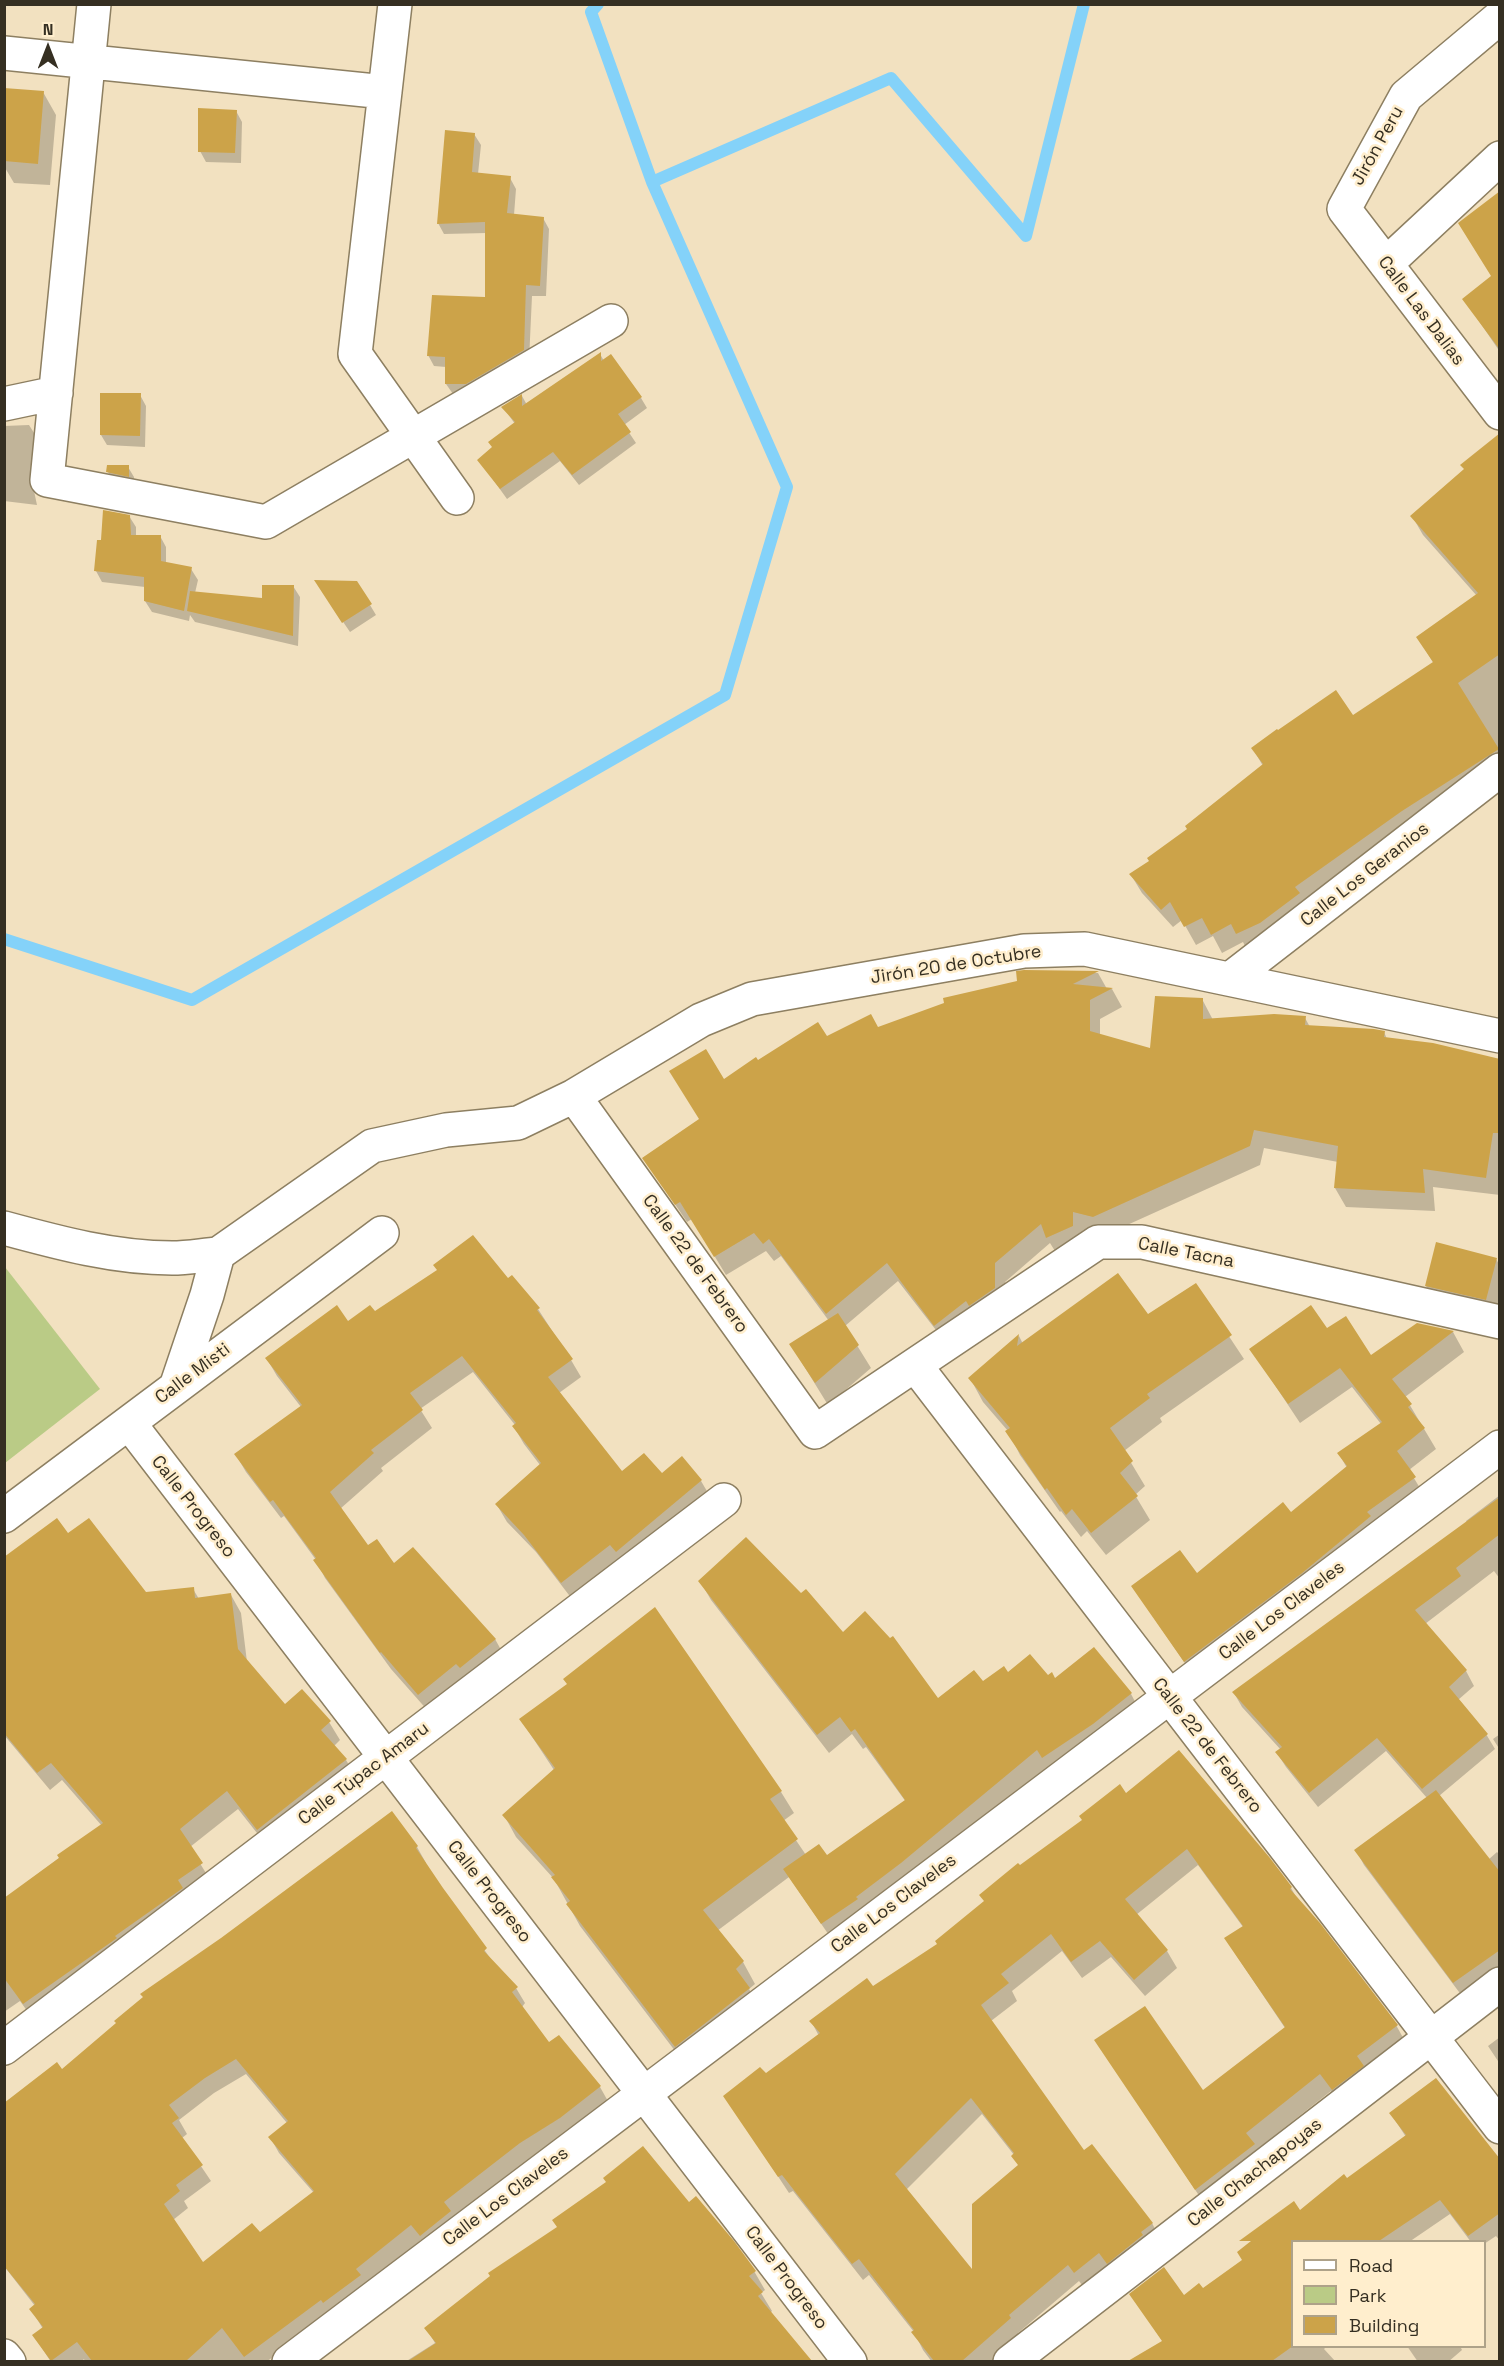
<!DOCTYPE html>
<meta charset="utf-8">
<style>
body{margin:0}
#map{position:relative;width:1504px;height:2366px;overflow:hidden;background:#f2e1c0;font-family:"Space Grotesk",sans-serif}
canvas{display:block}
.frame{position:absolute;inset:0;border:6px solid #352f22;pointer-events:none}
.legend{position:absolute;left:1291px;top:2240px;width:195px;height:108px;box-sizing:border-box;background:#ffeecd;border:2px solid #aea289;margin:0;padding:8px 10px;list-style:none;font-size:18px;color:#352f22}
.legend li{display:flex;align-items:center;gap:12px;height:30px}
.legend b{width:30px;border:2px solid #aea289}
.north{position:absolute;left:18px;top:18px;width:60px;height:60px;-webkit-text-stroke:4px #ffeecd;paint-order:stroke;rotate:0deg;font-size:16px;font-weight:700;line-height:24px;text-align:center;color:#352f22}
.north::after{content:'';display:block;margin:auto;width:21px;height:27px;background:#352f22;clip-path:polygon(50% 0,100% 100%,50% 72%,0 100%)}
</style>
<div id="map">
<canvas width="1504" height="2366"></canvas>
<div class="frame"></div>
<ul class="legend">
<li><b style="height:8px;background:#fff"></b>Road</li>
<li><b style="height:16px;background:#bacb86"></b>Park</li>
<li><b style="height:16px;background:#cca349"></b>Building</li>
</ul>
<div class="north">N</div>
</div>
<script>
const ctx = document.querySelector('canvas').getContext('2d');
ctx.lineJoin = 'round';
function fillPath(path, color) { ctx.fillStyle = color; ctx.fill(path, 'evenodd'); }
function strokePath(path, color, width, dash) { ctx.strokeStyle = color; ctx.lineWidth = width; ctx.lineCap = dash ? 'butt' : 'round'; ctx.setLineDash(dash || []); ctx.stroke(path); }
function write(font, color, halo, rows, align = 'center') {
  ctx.font = font + ' "Space Grotesk",sans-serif'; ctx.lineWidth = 5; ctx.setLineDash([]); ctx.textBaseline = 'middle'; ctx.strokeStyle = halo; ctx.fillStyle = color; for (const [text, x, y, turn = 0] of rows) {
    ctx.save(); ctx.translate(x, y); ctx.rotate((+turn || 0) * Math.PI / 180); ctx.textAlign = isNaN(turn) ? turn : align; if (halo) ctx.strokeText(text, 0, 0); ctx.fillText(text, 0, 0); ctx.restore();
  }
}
fillPath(new Path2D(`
 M5,1267L100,1389L5,1463H4Z`), '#bacb86');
fillPath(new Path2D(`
 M43,92L56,115L50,185L14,183L4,166V120Z
 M236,111L242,122L241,163L206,162L200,151Z
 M474,134L481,145L478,174L510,178L516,189L514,215L543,218L549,229L546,296H532L529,361L453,394L446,384V367L434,366L428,355L487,299V233L444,234L438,223Z
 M1500,193V352L1464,299L1493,277Z
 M600,354L604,361L641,398L647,408L624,425L636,443L579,485L560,461L507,499L479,460L493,448L515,424L503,407L522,396L527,405Z
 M140,395L146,406L145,447L107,445L101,435Z
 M29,425L36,436V463L34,491L37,505L4,501V426Z
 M1500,435V774L1248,952L1243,942L1222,953L1213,936L1196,945L1182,920L1173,927L1142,893L1131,875L1151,861L1263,766L1253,749L1353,717L1434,664L1418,638L1477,596L1423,535L1412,516L1465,470Z
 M128,467L134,477V487L114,483L108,472Z
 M129,516L136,527V537L160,536L166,547V564L191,569L198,580L195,593L263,600L293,586L300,597L298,646L195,622L190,615L189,621L152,612L145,601V587L102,582L96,571L102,542Z
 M322,591L370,605L376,615L350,632Z
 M1024,972L1098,973L1107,989H1112L1122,1007L1100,1019V1035L1152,1050L1202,999L1213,1020L1305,1018L1310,1027L1384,1032L1387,1039L1500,1061V1195L1433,1187L1435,1211L1346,1207L1335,1188L1338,1162L1264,1148L1260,1165L1105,1235L1083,1230V1244L1058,1256L1050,1243L1005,1282V1307L946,1343L898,1281L845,1326L871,1368L828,1405L791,1345L829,1321L781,1256L774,1261L766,1251L726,1275L692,1219L687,1222L644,1158L700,1120L724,1081L758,1062L827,1038L878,1028L1018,982Z
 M1496,1259L1500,1266V1317L1439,1308L1426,1286Z
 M507,1281L538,1309L571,1360L581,1377L559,1393L622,1473L701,1481L711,1498L572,1599L536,1552L507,1522L497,1505L540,1465L524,1444L514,1427L515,1425L473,1372L420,1409L432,1428L381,1468L383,1471L340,1509L368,1547L495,1639L505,1657L429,1712L391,1669L325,1578L316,1560L284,1516L281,1518L246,1472L236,1455L301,1407L277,1376L267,1359L374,1313Z
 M1195,1285L1244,1359L1160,1418L1162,1422L1124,1451L1145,1486L1135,1495L1150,1520L1106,1555L1087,1531L1081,1537L1061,1511L1060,1512L1020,1455L1008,1431L983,1402L970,1378L1019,1336L1023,1344L1148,1317Z
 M1418,1324L1453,1332L1464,1352L1405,1397L1436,1449L1409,1470L1426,1498L1197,1681L1133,1587L1197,1575L1291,1514L1347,1468L1339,1454L1381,1424L1352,1387L1300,1423L1251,1349L1326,1330L1370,1357Z
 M1500,1495V1579L1494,1571L1425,1624L1466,1671L1474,1686L1458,1700L1486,1734L1495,1749L1439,1796L1488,1860L1497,1852L1500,1855V1970L1462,1996L1364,1865L1356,1850L1427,1798L1386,1751L1318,1807L1286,1767L1277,1753L1281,1750L1242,1707L1234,1693L1467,1523L1466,1521Z
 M68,1535L145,1593L193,1589L199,1599L231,1595L241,1613L247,1662L285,1706L329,1722L340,1740L334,1746L346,1760L357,1778L268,1847L238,1809L190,1847L212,1883L35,2022L20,2001L4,2012V1899L102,1826L62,1780L50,1790L4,1735V1559Z
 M700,1581L842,1634L938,1700L1008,1674L1047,1677L1055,1680L1094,1649L1131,1694L1141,1713L833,1941L789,1877L717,1931L743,1962L755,1984L749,1989L762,2011L688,2068L580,1926L554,1879L516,1837L504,1815L554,1770L521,1720L781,1792L794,1813L783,1821L806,1855L827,1857L906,1802L866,1747L863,1749L852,1734L829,1753L711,1600Z
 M1500,1734V1750L1493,1739Z
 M1126,1795L1291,1888L1299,1902L1396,2025L1406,2043L1343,2106L1331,2091L1256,2150L1263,2162L1206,2206L1096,2041L1203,2092L1285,2028L1236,1955L1243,1927L1198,1865L1136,1915L1167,1951L1177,1968L1145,1996L1111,1957L1082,1978L1062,1951L1012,1991L1017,2001L991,2021L1084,2152L1152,2223L1161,2241L1085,2289L1079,2281L1018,2333L1019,2336L992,2362H932L923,2350L914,2332L869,2275L863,2280L793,2191L789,2193L725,2096L765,2075L819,2036L811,2021L872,1989L939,1945L1020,1868ZM982,2114L1014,2155L1019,2167L974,2273L906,2190Z
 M391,1813L417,1847L426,1863L424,1864L495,1965L516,1988L525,2003L522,2007L549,2044L559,2037L600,2087L609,2103L569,2133L529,2159L453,2218L430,2250L421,2240L331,2315L266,2362H85L84,2359L81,2362H51L34,2336L43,2329L31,2309L35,2306L4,2266L62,2071L222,1939ZM246,2074L287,2123L270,2137L279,2153L314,2193L260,2234L203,2264L173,2220L188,2208L184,2201L211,2181L182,2138L187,2134L179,2120L214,2093Z
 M1500,2037V2064L1488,2046Z
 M1391,2114L1500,2162V2241L1496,2236L1484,2244V2242H1471L1450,2214L1409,2242H1292V2346H1327L1324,2349L1336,2362H1148L1144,2354L1163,2342L1131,2294L1183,2297L1203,2290L1244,2261L1300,2212L1406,2137Z
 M688,2204L754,2271L765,2290L761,2293L772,2311L770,2313L810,2362H405L435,2343L426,2328Z
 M1407,2346H1460L1462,2350L1448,2362H1418Z`), '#0003');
strokePath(new Path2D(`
 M598,4L591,12L652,182
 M4,939L192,1000L725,695L787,487L652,182L891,78L1026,236L1084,4`), '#84d2f9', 12);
fillPath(new Path2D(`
 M4,88L44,91L38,164L4,161Z
 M198,108L237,110L235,153L198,152Z
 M445,130L475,133L472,172L511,176L507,213L544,217L540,286L526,285L524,350L466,384H445V357L427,356L432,295L485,297V222L437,224Z
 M1500,191V350L1462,299L1491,276L1458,223Z
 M601,352V361L611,354L642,397L618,414L631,432L572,475L553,452L500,489L477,460L492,447L488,442L515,422L501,407L522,394V406Z
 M100,393H141L140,436L100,435Z
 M1500,433V654L1458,683L1499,749L1402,811L1295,887L1300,893L1260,923L1236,934L1231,924L1211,935L1202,918L1184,927L1170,902L1161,910L1129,874L1149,861L1147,858L1187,829L1185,826L1263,764L1251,748L1277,729L1278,730L1336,690L1353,715L1433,662L1416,637L1478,593L1410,516L1464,469L1460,465Z
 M107,465H129V477L106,472Z
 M103,510L130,515L131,535H161V561L192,567L184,611L144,601V577L94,571L97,540H101Z
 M314,580L357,581L372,604L342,623Z
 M262,585H294L293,636L187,611L190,591L262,598Z
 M1024,970L1099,971L1073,984L1113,988L1090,1000V1031L1150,1048L1155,996L1203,998V1019L1274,1014L1306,1016L1305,1025L1374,1029L1385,1031L1384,1037L1433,1043L1500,1059V1133H1493L1486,1178L1423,1169L1425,1193L1334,1188L1338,1146L1254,1130L1250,1146L1093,1217L1073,1212V1226L1046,1238L1041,1224L995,1263V1288L969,1306L966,1301L934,1326L887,1263L826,1314L769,1239L763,1244L754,1233L714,1257L680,1202L675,1205L642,1158L699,1119L669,1071L706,1049L724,1079L756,1057L758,1060L818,1022L827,1036L871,1014L878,1027L944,1003L943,998L1017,981L1016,971Z
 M473,1235L508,1278L512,1275L540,1308L537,1310L573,1359L548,1377L622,1471L644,1453L662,1473L682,1456L702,1480L616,1552L610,1545L561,1583L524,1535L495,1504L541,1463L512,1426L516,1423L462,1356L410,1393L423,1410L371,1450L374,1453L330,1492L368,1545L377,1539L394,1563L413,1547L496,1639L460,1668L456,1664L418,1695L381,1652L380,1653L313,1560L316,1558L273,1500L270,1502L234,1454L302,1405L265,1358L337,1305L348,1321L370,1305L375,1311L437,1270L433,1265Z
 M1436,1242L1497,1258L1486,1300L1425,1286Z
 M1118,1273L1148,1314L1196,1283L1232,1335L1147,1394L1150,1398L1110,1428L1133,1461L1120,1473L1138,1496L1091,1533L1072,1509L1066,1515L1047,1488L1045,1490L1005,1431L1010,1428L968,1378L1019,1334L1017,1346Z
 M1311,1305L1327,1328L1346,1316L1371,1355L1417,1323L1454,1331L1392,1379L1412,1404L1408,1407L1425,1428L1397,1451L1416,1477L1367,1512L1371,1516L1301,1574L1184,1662L1131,1586L1180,1550L1197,1573L1283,1502L1291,1512L1347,1466L1337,1453L1382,1422L1340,1368L1288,1404L1249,1349Z
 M838,1313L859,1345L815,1383L789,1344Z
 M1500,1497V1534L1456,1568L1461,1576L1415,1610L1467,1670L1449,1687L1488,1734L1422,1789L1377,1738L1309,1793L1275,1752L1282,1747L1232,1692Z
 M57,1518L68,1533L89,1518L146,1592L194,1587L195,1598L231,1593L238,1649L285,1704L302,1689L331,1721L321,1730L347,1759L257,1830L227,1791L180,1829L203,1863L178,1880L183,1888L115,1936L117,1938L23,2004L4,1978V1898L59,1858L57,1855L103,1823L51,1763L37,1773L4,1733V1557Z
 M746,1537L801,1593L806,1589L843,1632L865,1611L890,1638L893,1636L938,1698L974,1670L983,1681L1004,1666L1008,1672L1030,1654L1048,1675L1052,1672L1055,1678L1094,1647L1132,1693L1093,1724L1042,1758L1037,1750L901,1863L856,1897L858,1899L821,1924L783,1869L819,1844L827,1855L905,1800L855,1729L851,1732L840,1717L817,1735L698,1581Z
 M655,1607L782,1791L770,1799L798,1839L703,1910L744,1961L736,1969L750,1988L675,2047L566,1904L570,1901L551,1877L555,1875L502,1815L555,1768L519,1719L567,1684L563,1679Z
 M1179,1750L1270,1858L1292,1887L1290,1889L1320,1923L1398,2025L1357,2056L1364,2066L1332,2090L1320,2074L1246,2133L1255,2144L1195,2190L1094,2040L1145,2006L1203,2090L1285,2027L1224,1938L1243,1926L1187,1849L1125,1899L1168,1950L1134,1980L1100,1941L1071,1962L1051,1934L1001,1974L1009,1983L981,2005L1084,2150L1092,2144L1153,2223L1141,2232L1143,2235L1107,2264L1099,2253L1074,2273L1068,2265L1009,2315L1011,2318L962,2361H934L911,2332L914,2330L859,2259L852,2264L782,2175L778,2177L723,2096L760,2067L766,2073L820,2033L809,2021L867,1978L873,1986L937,1944L935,1941L984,1901L979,1895L1018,1863L1020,1865L1082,1820L1079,1816L1120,1784L1126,1793ZM971,2098L1014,2153L1011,2156L1018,2165L972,2204V2269L895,2174Z
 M1436,1790L1500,1872V1950L1453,1983L1354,1850Z
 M392,1811L418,1846L416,1848L443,1888L487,1948L484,1951L518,1987L512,1992L549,2042L559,2035L601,2086L560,2118L520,2143L444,2202L451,2211L420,2236L411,2225L356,2269L361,2275L323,2303L321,2300L244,2357L222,2328L186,2361H92L77,2342L51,2361L32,2335L43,2327L29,2309L35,2304L4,2266V2103L57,2062L62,2069L116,2023L114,2021L143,1997L140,1994L221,1938ZM236,2059L288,2121L268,2137L314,2191L260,2232L252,2223L203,2262L164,2204L180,2191L176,2185L203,2165L172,2123L179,2118L169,2105L205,2078Z
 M1436,2078L1500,2159V2213L1468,2236L1440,2200L1379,2241H1293V2346L1272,2361H1128L1162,2341L1129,2294L1164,2267L1184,2295L1199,2283L1203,2288L1242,2260L1237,2252L1251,2241H1239L1294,2201L1300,2210L1344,2174L1347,2178L1406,2135L1389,2113Z
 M643,2146L689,2202L696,2196L734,2241L756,2271L749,2276L763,2292L758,2296L812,2361H408L436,2343L424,2328L490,2276L488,2273L557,2227L552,2220L606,2182L603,2178Z`), '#cca349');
const street = new Path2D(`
 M94,4L47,480L266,522L611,321
 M395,4L355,354L457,498
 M1500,17L1406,96L1344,209L1500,413
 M4,53L385,92
 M1386,264L1500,158
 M4,404L56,393
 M1230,979L1500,770
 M574,1096L815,1432L1098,1242H1142L1500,1322
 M4,1228C59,1243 115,1258 172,1258C188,1258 203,1255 218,1254L207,1295L176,1387
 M218,1254L372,1146L446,1130L518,1123L574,1096L701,1020L752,999L1024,951L1085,949L1500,1036
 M915,1365L1500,2127
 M129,1423L850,2362
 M4,1516L382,1233
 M4,2048L724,1500
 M4,2356L9,2362
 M289,2362L1500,1447
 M1010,2362L1500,1984`);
strokePath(street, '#8d7f61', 36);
strokePath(street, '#fff', 33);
write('18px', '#352f22', '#ffeecd', [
 ["Jirón Peru",1378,146,-61],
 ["Calle Las Dalias",1421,311,53],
 ["Calle Los Geranios",1365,875,-38],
 ["Jirón 20 de Octubre",956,965,-9],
 ["Calle Tacna",1186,1253,11],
 ["Calle 22 de Febrero",695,1264,54],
 ["Calle Misti",193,1374,-37],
 ["Calle Progreso",193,1507,52],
 ["Calle Los Claveles",1282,1611,-37],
 ["Calle 22 de Febrero",1207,1746,52],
 ["Calle Túpac Amaru",364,1774,-37],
 ["Calle Progreso",489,1892,52],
 ["Calle Los Claveles",894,1904,-37],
 ["Calle Chachapoyas",1255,2173,-38],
 ["Calle Los Claveles",506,2197,-37],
 ["Calle Progreso",786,2278,53]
]);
</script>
